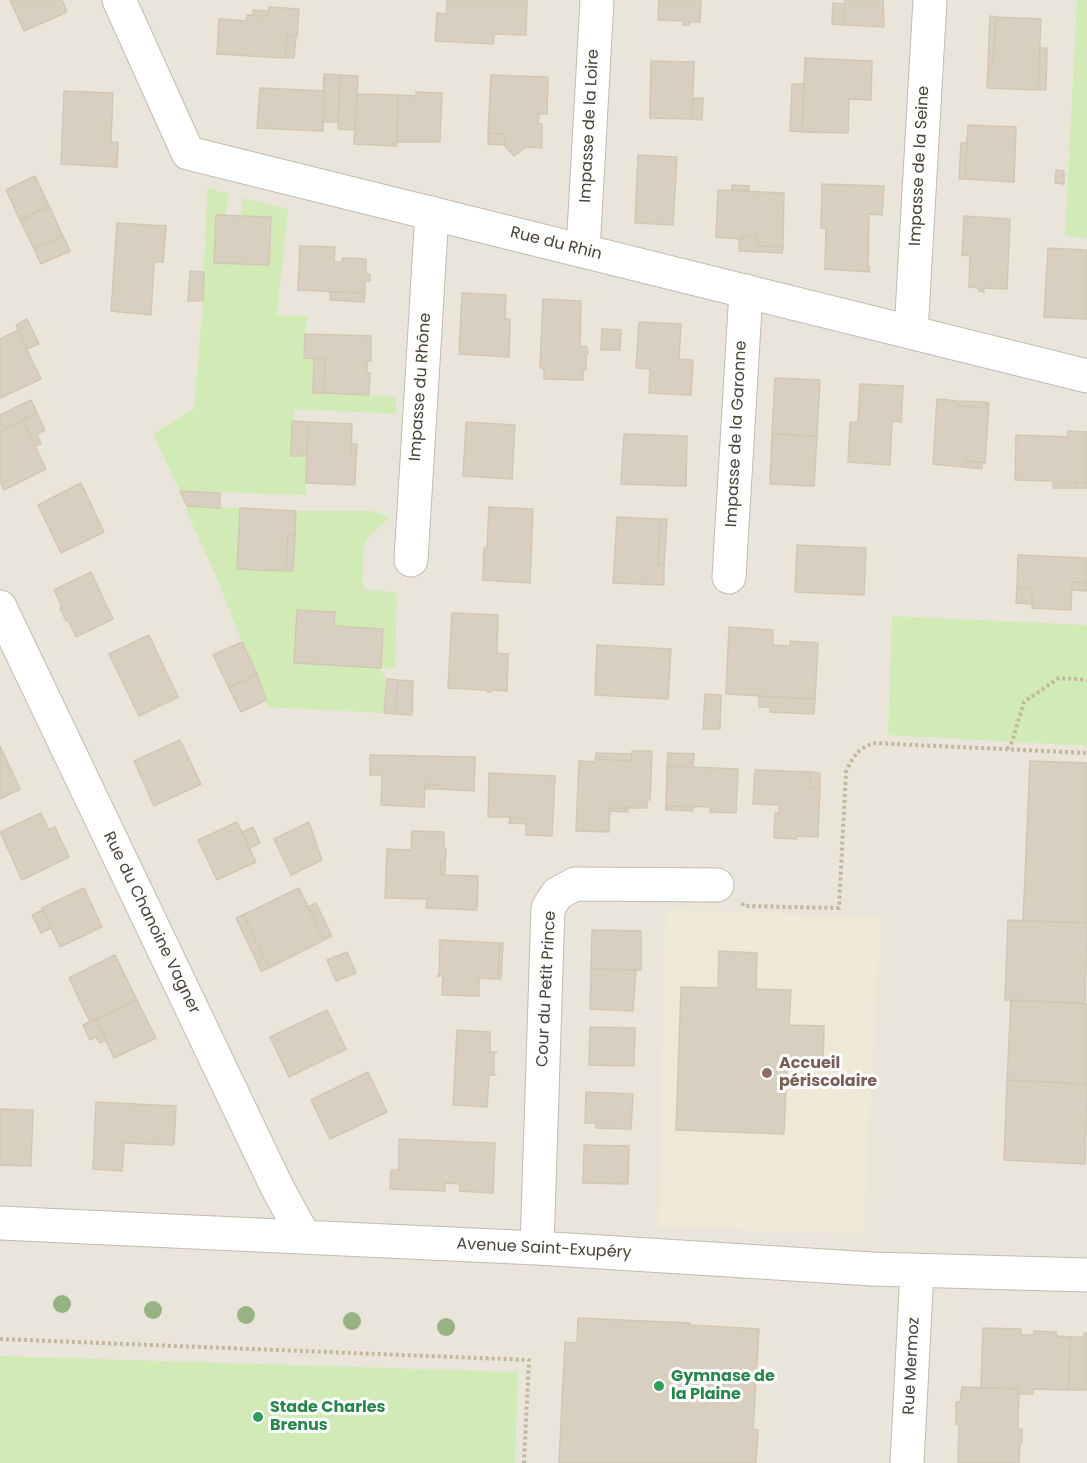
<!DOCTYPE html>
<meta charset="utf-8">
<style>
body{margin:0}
canvas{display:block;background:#f6f3ec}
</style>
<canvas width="1087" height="1463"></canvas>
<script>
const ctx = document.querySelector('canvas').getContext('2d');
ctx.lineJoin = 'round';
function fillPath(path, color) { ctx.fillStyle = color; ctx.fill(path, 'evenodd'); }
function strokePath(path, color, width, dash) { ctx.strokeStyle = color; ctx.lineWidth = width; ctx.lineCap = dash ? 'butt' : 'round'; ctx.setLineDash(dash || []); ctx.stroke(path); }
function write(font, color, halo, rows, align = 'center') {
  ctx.font = font + ' Poppins,sans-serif'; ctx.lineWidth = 6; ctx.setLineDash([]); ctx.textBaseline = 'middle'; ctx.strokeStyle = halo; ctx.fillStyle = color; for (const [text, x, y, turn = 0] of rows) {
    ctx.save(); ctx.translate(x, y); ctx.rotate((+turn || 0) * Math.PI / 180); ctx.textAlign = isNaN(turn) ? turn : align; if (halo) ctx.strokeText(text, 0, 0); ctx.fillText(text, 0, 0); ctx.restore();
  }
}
fillPath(new Path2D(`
 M0,0H1087V1463H0Z`), '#eae5da');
fillPath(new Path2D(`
 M666,909L881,918L863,1234L658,1227Z`), '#efe8d6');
fillPath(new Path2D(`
 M1077,0H1087V238L1065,236Z
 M207,188L228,194L226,215H216L215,263L269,265L271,217L241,216L242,198L288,209L277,315L307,316L304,358L314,359L313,393L369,395L396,397V414L295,409L292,421L291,455L307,456L306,495L180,491L153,434L194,409L203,301Z
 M187,506L240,508L237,569L293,570L296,511H373L388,516L387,520C381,526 371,533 366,541C362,550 361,581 365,590L394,592L397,595L395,669L381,668L383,629L334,626L335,612L297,610L294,663L377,667L387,679L384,713L267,707L266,700L257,674L242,642L219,583L187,512Z
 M892,616L1087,625V746L888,735Z
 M0,1356L518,1372L515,1463H0Z`), '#d2eab5');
const building = new Path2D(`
 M10,0H62L67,12L24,31Z
 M447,0H527L526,35L494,34L493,44L435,41L437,13L446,14Z
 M659,0H701L700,22H689V25H683V21L658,20Z
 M845,0H883L884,27L844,25Z
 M833,3L845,4L844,25L832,24Z
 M269,7L299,9L297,36H287L285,58L217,54L219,19L246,21L247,15L268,16Z
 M253,10L269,11L268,16H253Z
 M990,16L996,17L993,66H988Z
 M996,17L1041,19L1038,90L987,88L988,66H993Z
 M287,36L296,37L294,58H285Z
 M1040,48H1047L1046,90H1038Z
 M805,58L872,61L871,100L849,99L848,133L802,132Z
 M651,61L694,62L692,119L650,118Z
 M324,74L340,75L338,122H323L325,91H323Z
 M340,75L358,76L355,130L338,129Z
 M491,75L548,77L547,114H539L538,123L542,124V148L526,147L514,156L504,145L505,134L488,133Z
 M792,84H804L802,132L790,131Z
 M260,88L325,91L323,131L257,128Z
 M64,91L113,93L111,142H118L117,167L61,164Z
 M416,92L442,93L440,142H397L398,95L416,96Z
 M357,94L398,95L397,146L354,144Z
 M693,98H703L702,120L692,119Z
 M968,125L1016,127L1014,182L965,179Z
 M488,133L505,134L504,145L488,144Z
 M961,143H967L965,179H959Z
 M638,155L677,157L673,225L635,223Z
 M1056,170L1064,171V184L1055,183Z
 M35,176L49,206L20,220L6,190Z
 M822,184L884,186L882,215L869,214L868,267H870L869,272L825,269L826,228H821Z
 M732,185L749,186V191L732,190Z
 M718,190L784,193L783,247L757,246V236H742L741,239L716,237Z
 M49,206L63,236L34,249L20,220Z
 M216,215L271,217L269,265L214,263Z
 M964,216L1010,219L1007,289L984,288V292L979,291V288L969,287L970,256L962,255Z
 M117,223L166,226L163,262H154L151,315L111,311Z
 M63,236L70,251L41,264L34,249Z
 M742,236H757V246L783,247L782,253L739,251V239H741Z
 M300,246L335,247L334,262H342L343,258L366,259V274H370V281H365V293L298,290Z
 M1048,248L1087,250V319L1044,317Z
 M190,271L204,272L203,301H188Z
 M330,292L365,293L364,302L330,300Z
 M462,293L506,295L505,319H510L509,357L459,354Z
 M543,299L581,301L580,346L587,347L588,354H586V370H583V380L544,379V368H540Z
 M27,319L39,344L27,349L16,325Z
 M639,322L681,324L679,359L693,360L691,395L649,393L650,369L636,368Z
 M602,329L621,330L620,350H601Z
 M18,330L41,379L0,398V339Z
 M305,334L371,336V361H367V373H370L369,395L324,393L325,359L304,358Z
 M314,359H325L324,393H313Z
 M775,378L820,380L817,436L772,434Z
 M860,384L903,386L901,422L892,421L890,465L848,462L850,422H858Z
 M937,399L958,401L957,406L986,408V402L989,403L985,463L965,461L964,467L933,464Z
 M31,400L37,413L0,431V415Z
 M958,401L986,402V408L957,406Z
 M37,413L45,430L37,434L41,444L35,446L23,420Z
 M23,420L46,469L4,490L0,482V431Z
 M292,421L308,422L307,456H291Z
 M308,422L352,424L351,456H356L355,485L306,483Z
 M466,422L515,425L512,479L463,476Z
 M1068,431L1087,432V482H1076V488H1053V481L1015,480L1016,435L1068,437Z
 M624,434L687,436L686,486L621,484Z
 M772,434L817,436L814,486L770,484Z
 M351,444H357L356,456H351Z
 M965,461L982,462V469L964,467Z
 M1076,482H1087V488H1076Z
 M81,483L104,532L61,553L38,505Z
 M180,491L220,493V508L187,506Z
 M489,507L533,509L530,583L483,580L484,548H487Z
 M240,508L296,511L295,534H288L286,571L237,569Z
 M617,517L660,519L658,564L664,565V585L613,583Z
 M660,519H667L664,565L658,564Z
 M288,534H295L293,571H286Z
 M797,545L866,548L864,595L795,592Z
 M1018,555L1087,558V583L1072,582L1071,610L1032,608V589L1017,587Z
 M91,572L113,619L76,637L68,620L66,621L60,608L62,607L54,590Z
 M1072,582L1087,583V591L1072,590Z
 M1017,587L1032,589V604L1016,603Z
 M297,610L335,612L334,626L383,629L381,668L294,663Z
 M452,613L498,615L497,653L508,654L507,691L491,690V692H487V690L448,688Z
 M729,627L773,630V645L790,646V641L818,643L815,699L726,694Z
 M149,635L178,697L139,716L109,654Z
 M242,642L257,674L229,688L213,655Z
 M597,645L671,649L668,699L595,695Z
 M257,674L266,700L241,712L229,688Z
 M387,679L398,680L395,714L384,713Z
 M398,680L413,681L412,715L395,714Z
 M705,694L721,695L720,729H703Z
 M759,696L815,699L814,714L770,712V707H759Z
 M180,740L201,784L154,806L134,761Z
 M0,746L20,789L0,799Z
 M632,751H652L650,800H647V808H610L609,832L576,831L579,761L595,762V759L631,761Z
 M596,753L632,754L631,761L595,759Z
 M668,753L694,754L693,767L667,766Z
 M370,755L475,757L474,791L440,789V785L425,784L424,807L381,805L382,775H370Z
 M1030,761L1087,763V923L1023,921Z
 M667,766L738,769L736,813L710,812L711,807L668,806V810H666Z
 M755,770L811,772L810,788H820L818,837L797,836L796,839L774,838L775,813H779V805L753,804Z
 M811,772L820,773V788H810Z
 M489,773L555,776L552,836L526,835V818H511L509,824L510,817H488Z
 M425,784L440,785V789H425Z
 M668,806L693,807V811L668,810Z
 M626,807H628V812L610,811V808L625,809Z
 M41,813L49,830L55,827L69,857L22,880L0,832Z
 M511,818H526V824L510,823Z
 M237,822L256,862L217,880L198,840Z
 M309,822L322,860L291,875L274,839Z
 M253,827L260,843L250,848L242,832Z
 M412,831L444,832V848H446L445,862H441L440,868L441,875L478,876L477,910L426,908L427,899L385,898L387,849L411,850Z
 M441,862H445V875H441L440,868Z
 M84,888L102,927L60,947L42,908Z
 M299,888L324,940L269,968L243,915Z
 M316,903L332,936L324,940L308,907Z
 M43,910L51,928L41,933L32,915Z
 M243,915L269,968L261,971L236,918Z
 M1008,920L1087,923L1085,1003L1005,1000Z
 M592,930L641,931V970L591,969Z
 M439,940L500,943L498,979L479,978V996L442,995L443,976H437L439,975L440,941Z
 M500,943H503L501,979H498Z
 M719,951L757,953L756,989L791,990L789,1025L824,1026L823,1064L787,1063L784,1134L676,1130L681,987L718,988Z
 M347,952L356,973L336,981L327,960Z
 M115,955L137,1000L90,1022L69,978Z
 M591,969L636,970L633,1011L590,1009Z
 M137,1000L156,1038L114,1058L96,1019Z
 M1011,1000L1087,1004V1084L1007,1080Z
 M327,1010L346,1049L289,1077L270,1037Z
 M96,1019L106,1040L100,1043L96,1037L90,1040L83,1025Z
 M590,1027L635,1028L634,1066L589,1065Z
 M457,1030L490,1032V1052H497L494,1053V1074L496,1075H489L487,1107L453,1105Z
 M368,1072L387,1112L330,1139L311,1100Z
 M1007,1080L1087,1084L1085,1164L1004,1160Z
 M586,1092L633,1094L631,1129L596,1128V1123H585Z
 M96,1102L176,1106L174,1145L124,1143L122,1171L93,1169Z
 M0,1109L33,1110L31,1166L0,1165Z
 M399,1139L495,1143L493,1193L459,1191L460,1184L445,1183V1191L390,1189L391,1170H399Z
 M584,1145L629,1146L628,1184L583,1183Z
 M578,1318L690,1323V1325L759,1329L753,1429L758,1430L756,1463H559L565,1342L577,1343Z
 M983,1328L1021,1329V1335H1034V1331L1056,1332L1057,1336L1070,1337L1069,1390L1033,1389V1394H1019V1389L981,1388Z
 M1084,1333H1087V1390H1069L1070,1337H1084Z
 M962,1387L1019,1389L1018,1429H1022V1443H1020L1019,1463H958L959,1425L956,1424V1402H960Z`);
fillPath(building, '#d8cfc1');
strokePath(building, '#d3c7b4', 1.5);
const minor = new Path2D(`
 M119,0L188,153L1087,376
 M583,251L597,0
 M911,332L930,0
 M411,560L432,213
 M729,577L746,291
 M0,607L277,1187L304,1237
 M0,1223L537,1248L872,1269L1087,1275
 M537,1248L548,908L557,894L575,884L717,885
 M907,1463L917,1270`);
strokePath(minor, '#c2bbae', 35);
strokePath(new Path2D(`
 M1007,749L1012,742L1024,702L1059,678L1087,680
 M742,903L744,906L839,908L846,772C853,756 857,750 873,743L1087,753
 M0,1339L529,1360L524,1463`), '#c4b79f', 4, [3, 3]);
strokePath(minor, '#fff', 33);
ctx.fillStyle = '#97b381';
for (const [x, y] of [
 [62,1304],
 [153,1310],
 [246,1315],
 [352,1321],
 [446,1327]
]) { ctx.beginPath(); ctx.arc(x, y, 9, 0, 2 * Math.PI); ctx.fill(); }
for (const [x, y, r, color] of [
 [767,1073,6,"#8d6e63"],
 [659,1386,6,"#2e9e5b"],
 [258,1417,6,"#2e9e5b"]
]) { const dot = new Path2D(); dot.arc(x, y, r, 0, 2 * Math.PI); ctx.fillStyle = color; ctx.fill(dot); strokePath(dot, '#fff', 2); }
write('16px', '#4b4439', '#fff', [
 ["Impasse de la Loire",590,126,-87],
 ["Impasse de la Seine",920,166,-87],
 ["Rue du Rhin",556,244,14],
 ["Impasse du Rhône",421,387,-86],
 ["Impasse de la Garonne",737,434,-87],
 ["Rue du Chanoine Vagner",151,923,64],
 ["Cour du Petit Prince",547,989,-87],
 ["Avenue Saint-Exupéry",544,1249,3],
 ["Rue Mermoz",912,1366,-87]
]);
write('bold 16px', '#785e54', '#fff', [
 ["Accueil",779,1064],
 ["périscolaire",779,1082]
], 'left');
write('bold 16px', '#27864d', '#fff', [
 ["Gymnase de",671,1377],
 ["la Plaine",671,1395],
 ["Stade Charles",270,1408],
 ["Brenus",270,1426]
], 'left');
</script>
